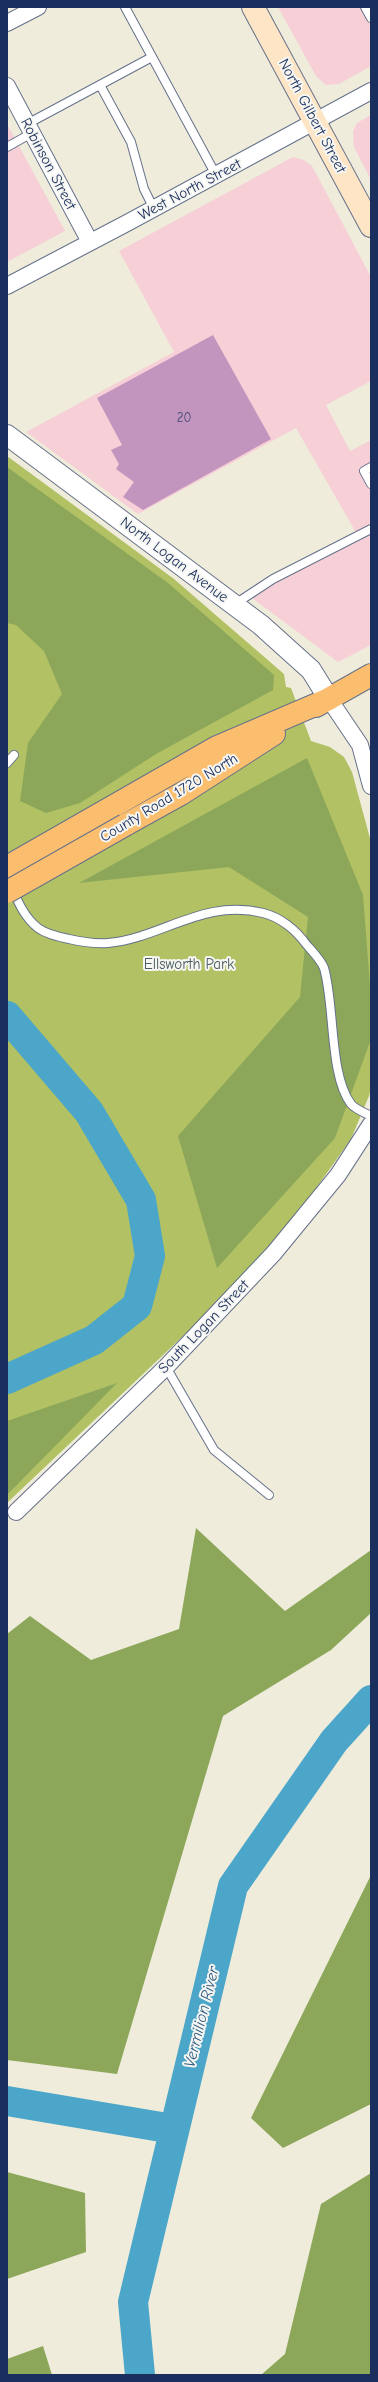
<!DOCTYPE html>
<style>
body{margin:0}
#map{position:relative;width:378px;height:2382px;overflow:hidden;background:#efecdb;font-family:"Comic Neue",sans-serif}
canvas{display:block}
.frame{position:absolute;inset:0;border:8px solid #1b2f5e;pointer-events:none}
</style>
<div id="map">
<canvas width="378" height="2382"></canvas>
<div class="frame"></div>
</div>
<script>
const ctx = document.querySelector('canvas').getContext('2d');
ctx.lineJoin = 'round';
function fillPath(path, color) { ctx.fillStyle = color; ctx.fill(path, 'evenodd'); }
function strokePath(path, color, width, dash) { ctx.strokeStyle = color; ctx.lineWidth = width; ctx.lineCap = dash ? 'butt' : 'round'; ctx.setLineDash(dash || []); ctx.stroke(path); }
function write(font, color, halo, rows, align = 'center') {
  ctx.font = font + ' "Comic Neue",sans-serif'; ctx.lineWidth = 4; ctx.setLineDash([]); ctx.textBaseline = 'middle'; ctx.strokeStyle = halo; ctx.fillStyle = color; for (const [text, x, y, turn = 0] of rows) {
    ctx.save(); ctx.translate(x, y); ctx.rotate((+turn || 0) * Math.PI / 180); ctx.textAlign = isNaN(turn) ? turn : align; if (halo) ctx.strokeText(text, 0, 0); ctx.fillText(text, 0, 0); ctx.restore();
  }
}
fillPath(new Path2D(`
 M278,7H371V66L339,84L326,85L316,76Z
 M371,115V180L354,147L353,131L357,123Z
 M7,124L65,231L7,262Z
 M293,157L304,160L312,166L371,277V381L326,405L350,451L371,440V645L338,662L248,595L358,536L296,428L138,514L26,432L174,352L119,251Z`), '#f6cfd7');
fillPath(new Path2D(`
 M7,456L174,579L284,674L286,687L291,688L311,741L330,747L344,757L352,772L371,842V1088L369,1096L351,1139L292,1222L199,1321L7,1503Z`), '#b1c164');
fillPath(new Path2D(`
 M7,467L168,583L274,675L273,690L156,754L80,803L46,813L20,801L28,743L62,694L44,651L16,625L7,623Z
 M307,758L363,895L371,999V1039L335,1138L217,1268L178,1136L300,997L308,917L229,867L79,883Z
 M117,1383L7,1495V1421Z
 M196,1528L285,1611L371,1550V1613L331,1650L223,1716L117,2074L7,2060V1634L30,1616L91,1660L179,1629Z
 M371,1875V2104L283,2148L251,2118Z
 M7,2172L85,2193L86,2252L7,2279Z
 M371,2173V2375H261L285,2354L321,2204Z
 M43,2346L52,2375H7V2359Z`), '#8ca75a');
strokePath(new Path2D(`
 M7,1016L89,1112L141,1200L150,1256L137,1306L94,1340L7,1379
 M7,2101L173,2129
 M140,2375L133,2302L233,1886L334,1741L371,1700`), '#4ba6c9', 30);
fillPath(new Path2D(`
 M213,335L271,439L143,510L123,497L134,482L116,469L119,464L111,450L122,445L97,398Z`), '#c195be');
const service = new Path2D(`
 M125,7L216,175
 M365,7L371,18
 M100,85L131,142L144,189L154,209
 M27,124L152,57
 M7,147L32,133
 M371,467L364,471L371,484
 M235,604L273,579L371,529
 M7,763L14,755
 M7,877C15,894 22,916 38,928C46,934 59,937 69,939C82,942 95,944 108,943C162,938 204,898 263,913C280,917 296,930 306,944C312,951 321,960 324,968C335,1005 329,1075 351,1104C355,1109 365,1113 371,1116
 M166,1367L214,1450L269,1495`);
const minor = new Path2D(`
 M7,23L38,7
 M7,86L90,242
 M7,286L127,223L371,91
 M329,699L360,745L371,786
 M16,1512L166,1367L274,1253L338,1175L371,1124`);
const tertiary = new Path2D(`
 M7,435L261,625L311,670L329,699`);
const secondary = new Path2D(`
 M253,7L371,226`);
const primary = new Path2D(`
 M316,706L371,675
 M125,825L181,794L274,734
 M7,867L217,747L329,699`);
strokePath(service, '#65718a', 10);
strokePath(minor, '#65718a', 18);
strokePath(tertiary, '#65718a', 22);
strokePath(secondary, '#65718a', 24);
strokePath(primary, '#65718a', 24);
strokePath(service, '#fff', 8);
strokePath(minor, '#fff', 16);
strokePath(tertiary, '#fff', 20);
strokePath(secondary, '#fde5c5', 22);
strokePath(primary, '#fbbe6e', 22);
const primaryBridge = new Path2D(`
 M7,892L125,825`);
strokePath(primaryBridge, '#65718a', 24, []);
strokePath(primaryBridge, '#fbbe6e', 22);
write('13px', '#444876', null, [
 ["20",184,418]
]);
write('15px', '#1b2f5e', '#f6f6f2', [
 ["North Gilbert Street",312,116,62],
 ["Robinson Street",48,164,62],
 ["West North Street",190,190,-28],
 ["North Logan Avenue",174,560,37],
 ["County Road 1720 North",169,798,-31],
 ["South Logan Street",204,1327,-46]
]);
write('15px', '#485b60', '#f6f6f2', [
 ["Ellsworth Park",189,965]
]);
write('italic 16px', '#2c5983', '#f6f6f2', [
 ["Vermilion River",202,2017,-76]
]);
</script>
